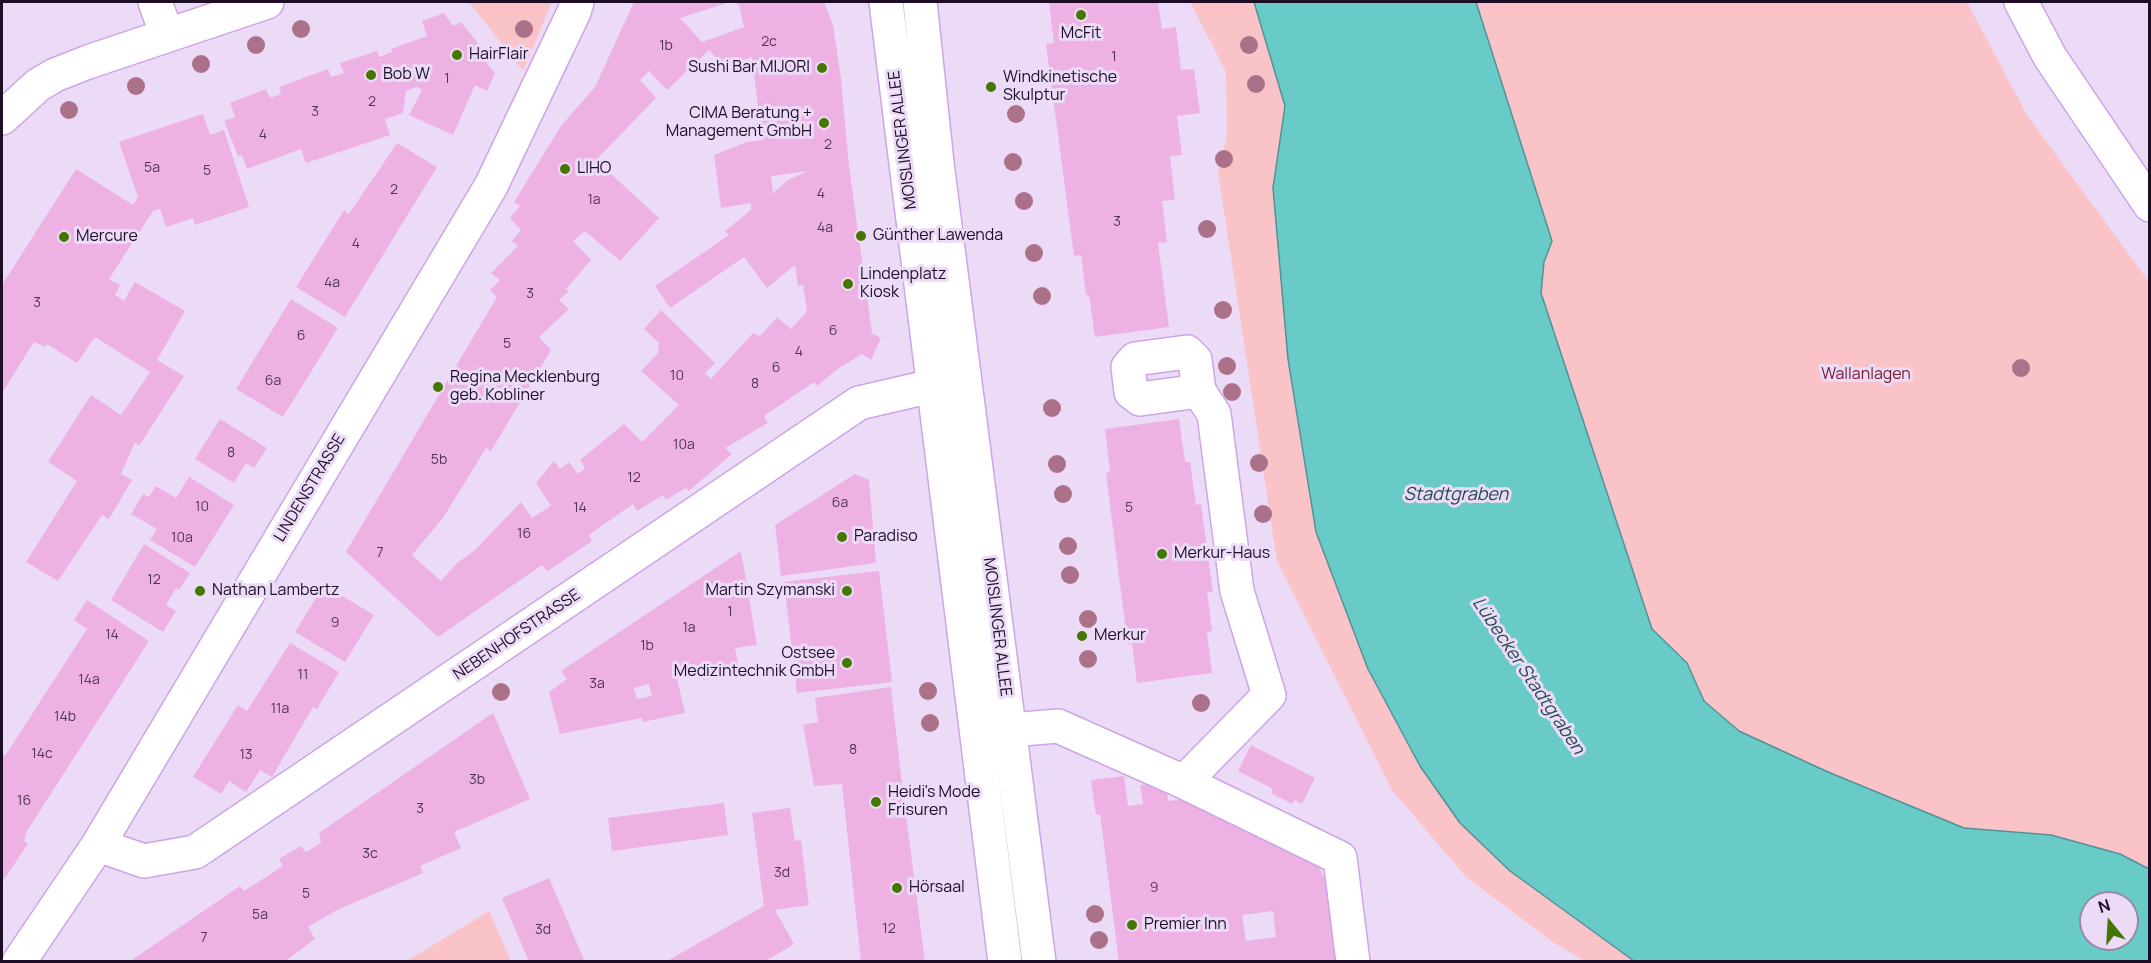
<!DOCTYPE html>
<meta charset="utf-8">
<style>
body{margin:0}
#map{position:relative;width:2151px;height:963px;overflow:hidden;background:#ecdbf7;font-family:Manrope,sans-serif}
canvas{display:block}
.frame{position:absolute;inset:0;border:3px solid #1d0d25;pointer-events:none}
.north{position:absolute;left:2079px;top:891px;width:60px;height:60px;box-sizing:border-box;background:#ecdbf7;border:2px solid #9989a3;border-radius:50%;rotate:342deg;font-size:16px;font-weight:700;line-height:24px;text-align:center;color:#1d0d25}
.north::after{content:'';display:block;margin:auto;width:21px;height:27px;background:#457700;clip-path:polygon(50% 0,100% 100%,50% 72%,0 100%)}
</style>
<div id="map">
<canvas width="2151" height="963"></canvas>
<div class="frame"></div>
<div class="north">N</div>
</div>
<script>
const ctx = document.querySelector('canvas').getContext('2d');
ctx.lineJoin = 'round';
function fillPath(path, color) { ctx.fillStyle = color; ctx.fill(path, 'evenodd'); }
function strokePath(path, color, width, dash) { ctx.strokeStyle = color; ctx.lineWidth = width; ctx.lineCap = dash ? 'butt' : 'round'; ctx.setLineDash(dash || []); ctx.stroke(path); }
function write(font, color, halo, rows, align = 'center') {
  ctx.font = font + ' Manrope,sans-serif'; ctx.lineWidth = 6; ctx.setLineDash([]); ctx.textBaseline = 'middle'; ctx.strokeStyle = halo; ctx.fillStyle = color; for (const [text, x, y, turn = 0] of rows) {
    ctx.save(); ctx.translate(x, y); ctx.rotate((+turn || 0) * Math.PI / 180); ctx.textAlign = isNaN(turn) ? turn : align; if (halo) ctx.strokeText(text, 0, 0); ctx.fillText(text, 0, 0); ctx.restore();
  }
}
fillPath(new Path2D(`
 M469,2H552L523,71Z
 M1190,2H1254L1285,106L1273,188L1316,532L1368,669L1420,766L1460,823L1510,871L1634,961H1585L1554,943L1466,877L1392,790L1277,561L1218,171L1227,136L1226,72Z
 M1476,2H1967L2027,115L2149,282V869L2120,854L2051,835L1964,828L1828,772L1739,731L1704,701L1687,663L1652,629L1639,596L1541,293L1544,262L1552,241Z
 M489,911L511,961H407Z`), '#f9c3c7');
const water = new Path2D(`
 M1254,2H1476L1552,241L1544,262L1541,293L1652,629L1687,663L1704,701L1739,731L1828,772L1964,828L2051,835L2120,854L2149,869V961H1634L1510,871L1460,823L1420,766L1368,669L1316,532L1288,359L1273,188L1285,106ZM2091,903H2127V939H2091Z`);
fillPath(water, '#68cbc8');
strokePath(water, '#529297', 1.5);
fillPath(new Path2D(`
 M634,2H730L680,18L702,42L744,27L739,5L733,2H824L833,25L841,79L849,166L872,333L881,338L871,360L862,354L839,368L817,386L814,382L764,416L768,423L725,448L732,454L689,491L686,488L666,500L663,495L637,511L633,504L589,535L592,541L548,571L542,565L438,637L346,552L497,297L490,290L500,280L491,273L518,246L512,241L521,230L510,218L520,206L514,202L561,126L595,87ZM709,50L725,67L752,57L762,140L747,142L714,155L721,208L751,203V210L725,231L729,235L655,286L670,308L744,257L767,288L795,265L798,286L803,285L807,311L791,329L777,317L760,336L753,333L711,379L705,373L715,363L661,310L644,329L659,343L658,353L641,371L679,405L642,442L624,424L580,460L585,468L578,474L569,462L560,469L554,461L536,483L551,506L532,518L521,502L475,550L456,564L441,581L412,555L443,518L486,448L491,451L551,350L539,337L569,309L559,300L569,291L566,289L591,260L573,241L585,231L620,261L659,218L596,160L656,98L640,80L649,71L667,90ZM808,171L788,180L773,193L771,176Z
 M1052,2H1158L1162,29L1176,27L1181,70L1194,69L1200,113L1177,116L1182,155L1170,156L1175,200L1162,201L1167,242L1158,243L1169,327L1095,337L1089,295H1086L1081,255L1074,256L1046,44L1054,43L1049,3Z
 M444,13L453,26L461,22L490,58L485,61L495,73L487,91L475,85L453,135L409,115L422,90L417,87L406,91L403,113L385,119L390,135L306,163L301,149L247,169L242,155L238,156L224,121L235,117L230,103L266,89L270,98L281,94L279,87L328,69L331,77L344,73L340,63L377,51L379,57L392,52L391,49L427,36L422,21Z
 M203,114L210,135L224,130L249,207L195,225L193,218L166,227L160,209L153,211L109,279L120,285L115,295L124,301L135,282L185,311L157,360L184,376L139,446L135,442L121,474L132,480L109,519L102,515L58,581L26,562L77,481L48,462L91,395L121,415L150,372L95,337L77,363L47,344L45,347L34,342L2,393V285L76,169L133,205L138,197L119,142Z
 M397,143L437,167L345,317L296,287L344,210L349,214Z
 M291,299L338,328L283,417L236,389Z
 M220,419L267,448L254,468L246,463L234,483L195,459Z
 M1179,419L1185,462H1190L1196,505L1201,504L1213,592H1207L1212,631L1207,632L1212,673L1137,683L1132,643L1128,644L1122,600L1106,473L1110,472L1105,429Z
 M855,474L869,480L876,563L781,576L775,525Z
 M189,477L234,505L195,567L150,540L157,529L131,514L143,494L149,497L156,486L176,498Z
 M144,544L190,573L179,590L176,588L166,605L176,611L163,632L111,600Z
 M741,551L757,645L735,648L740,673L703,680L702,674L677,678L685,713L643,722L642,718L560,734L549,692L567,679L561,671ZM649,684L652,696L637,699L634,688Z
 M879,571L892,682L797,693L784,582Z
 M324,585L374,615L345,662L295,632Z
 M87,600L149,641L27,831L24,841L28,844L3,881L2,880V754L5,756L87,629L74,620Z
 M290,643L339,672L317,709L313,707L272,777L260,770L246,792L229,781L221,794L193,777L238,705L247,711Z
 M891,687L901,776L925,962H861L842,784L814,786L803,725L818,722L815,698Z
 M493,713L530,799L454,832L461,848L420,866L423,873L337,910L308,927L315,939L284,962H129L240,886L244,891L283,866L279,859L301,846L306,852L321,843L319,833Z
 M1251,745L1315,778L1302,804L1294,800L1292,804L1271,793L1273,789L1238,771Z
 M1124,776L1128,806L1143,804L1140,785L1152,784L1167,791L1168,801L1186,799L1311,852L1327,883L1337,962H1119L1100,814L1096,815L1091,780ZM1273,911L1276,937L1246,941L1242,915Z
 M724,803L728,835L612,851L608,818Z
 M790,808L795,841L801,840L809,905L775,910L794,944L764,962H665L764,906L752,813Z
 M549,878L585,962H529L502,898Z`), '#edb2e3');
const minor = new Path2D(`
 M155,2L167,35
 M2,118L38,85L55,75L88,62L267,2
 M1010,730L1058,726L1184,782L1340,858L1353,962
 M1184,782L1269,695L1237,591L1214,414L1199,391L1195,360L1187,352L1135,359L1128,367L1131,392L1140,399L1199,391
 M98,845L144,861L195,852L859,403L932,386
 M19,962L98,845L491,186L574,12L577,2`);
const major = new Path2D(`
 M886,2L1005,962
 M920,2L937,163L1039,962
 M2021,2L2050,57L2150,205`);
strokePath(minor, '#cea4e7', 36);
strokePath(major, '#cea4e7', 36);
strokePath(minor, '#fff', 33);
strokePath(major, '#fff', 33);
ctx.fillStyle = '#ab7189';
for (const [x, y] of [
 [301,29],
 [524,29],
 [256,45],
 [1249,45],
 [201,64],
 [1256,84],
 [136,86],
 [69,110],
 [1016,114],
 [1224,159],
 [1013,162],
 [1024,201],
 [1207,229],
 [1034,253],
 [1042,296],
 [1223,310],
 [1227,366],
 [2021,368],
 [1232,392],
 [1052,408],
 [1259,463],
 [1057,464],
 [1063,494],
 [1263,514],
 [1068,546],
 [1070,575],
 [1088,619],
 [1088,659],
 [928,691],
 [501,692],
 [1201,703],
 [930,723],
 [1095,914],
 [1099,940]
]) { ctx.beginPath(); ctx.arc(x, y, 9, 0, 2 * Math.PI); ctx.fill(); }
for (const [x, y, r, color] of [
 [1081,15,6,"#457700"],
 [457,55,6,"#457700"],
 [822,68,6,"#457700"],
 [371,75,6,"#457700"],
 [991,87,6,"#457700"],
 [824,123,6,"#457700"],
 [565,169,6,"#457700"],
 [861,236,6,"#457700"],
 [64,237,6,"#457700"],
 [848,284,6,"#457700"],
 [438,387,6,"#457700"],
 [842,537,6,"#457700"],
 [1162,554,6,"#457700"],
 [200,591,6,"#457700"],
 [847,591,6,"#457700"],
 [1082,636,6,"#457700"],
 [847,663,6,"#457700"],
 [876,802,6,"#457700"],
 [897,888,6,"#457700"],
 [1132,925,6,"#457700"]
]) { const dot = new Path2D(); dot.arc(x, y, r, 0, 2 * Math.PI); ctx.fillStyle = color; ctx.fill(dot); strokePath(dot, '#ecdbf7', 2); }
write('14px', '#513654', null, [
 ["2c",769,42],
 ["1b",666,46],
 ["1",1114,57],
 ["1",447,79],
 ["2",372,102],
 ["3",315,112],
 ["4",263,135],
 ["2",828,145],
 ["5a",152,168],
 ["5",207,171],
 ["2",394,190],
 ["4",821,194],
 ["1a",594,200],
 ["3",1117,222],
 ["4a",825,228],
 ["4",356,244],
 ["4a",332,283],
 ["3",530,294],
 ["3",37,303],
 ["6",833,331],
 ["6",301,336],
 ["5",507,344],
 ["4",799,352],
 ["6",776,368],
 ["10",677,376],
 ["6a",273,381],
 ["8",755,384],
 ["10a",684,445],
 ["8",231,453],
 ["5b",439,460],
 ["12",634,478],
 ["6a",840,503],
 ["10",202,507],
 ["14",580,508],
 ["5",1129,508],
 ["16",524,534],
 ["10a",182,538],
 ["7",380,553],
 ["12",154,580],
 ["1",730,612],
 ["9",335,623],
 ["1a",689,628],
 ["14",112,635],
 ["1b",647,646],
 ["11",303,675],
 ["14a",89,680],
 ["3a",597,684],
 ["11a",280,709],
 ["14b",65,717],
 ["8",853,750],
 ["14c",42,754],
 ["13",246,755],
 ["3b",477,780],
 ["16",24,801],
 ["3",420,809],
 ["3c",370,854],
 ["3d",782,873],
 ["9",1154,888],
 ["5",306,894],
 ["5a",260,915],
 ["12",889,929],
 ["3d",543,930],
 ["7",204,938]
]);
write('16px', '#1d0d25', '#ecdbf7', [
 ["McFit",1081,34,"center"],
 ["HairFlair",469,55],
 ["Sushi Bar MIJORI",810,68,"right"],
 ["Bob W",383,75],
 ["Windkinetische",1003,78],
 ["Skulptur",1003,96],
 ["CIMA Beratung +",812,114,"right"],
 ["Management GmbH",812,132,"right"],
 ["LIHO",577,169],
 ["Günther Lawenda",873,236],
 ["Mercure",76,237],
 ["Lindenplatz",860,275],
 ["Kiosk",860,293],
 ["Regina Mecklenburg",450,378],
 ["geb. Kobliner",450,396],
 ["Paradiso",854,537],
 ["Merkur-Haus",1174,554],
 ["Nathan Lambertz",212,591],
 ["Martin Szymanski",835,591,"right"],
 ["Merkur",1094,636],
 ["Ostsee",835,654,"right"],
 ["Medizintechnik GmbH",835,672,"right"],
 ["Heidi's Mode",888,793],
 ["Frisuren",888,811],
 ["Hörsaal",909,888],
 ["Premier Inn",1144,925]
], 'left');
write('16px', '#1d0d25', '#ecdbf7', [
 ["MOISLINGER ALLEE",903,140,-97],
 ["LINDENSTRASSE",310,488,-59],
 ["MOISLINGER ALLEE",997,627,83],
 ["NEBENHOFSTRASSE",517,635,-34]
]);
write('16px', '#751b2f', '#ecdbf7', [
 ["Wallanlagen",1866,375]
]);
write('italic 18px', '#204d4b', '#ecdbf7', [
 ["Stadtgraben",1456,495],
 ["Lübecker Stadtgraben",1528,676,56]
]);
</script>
